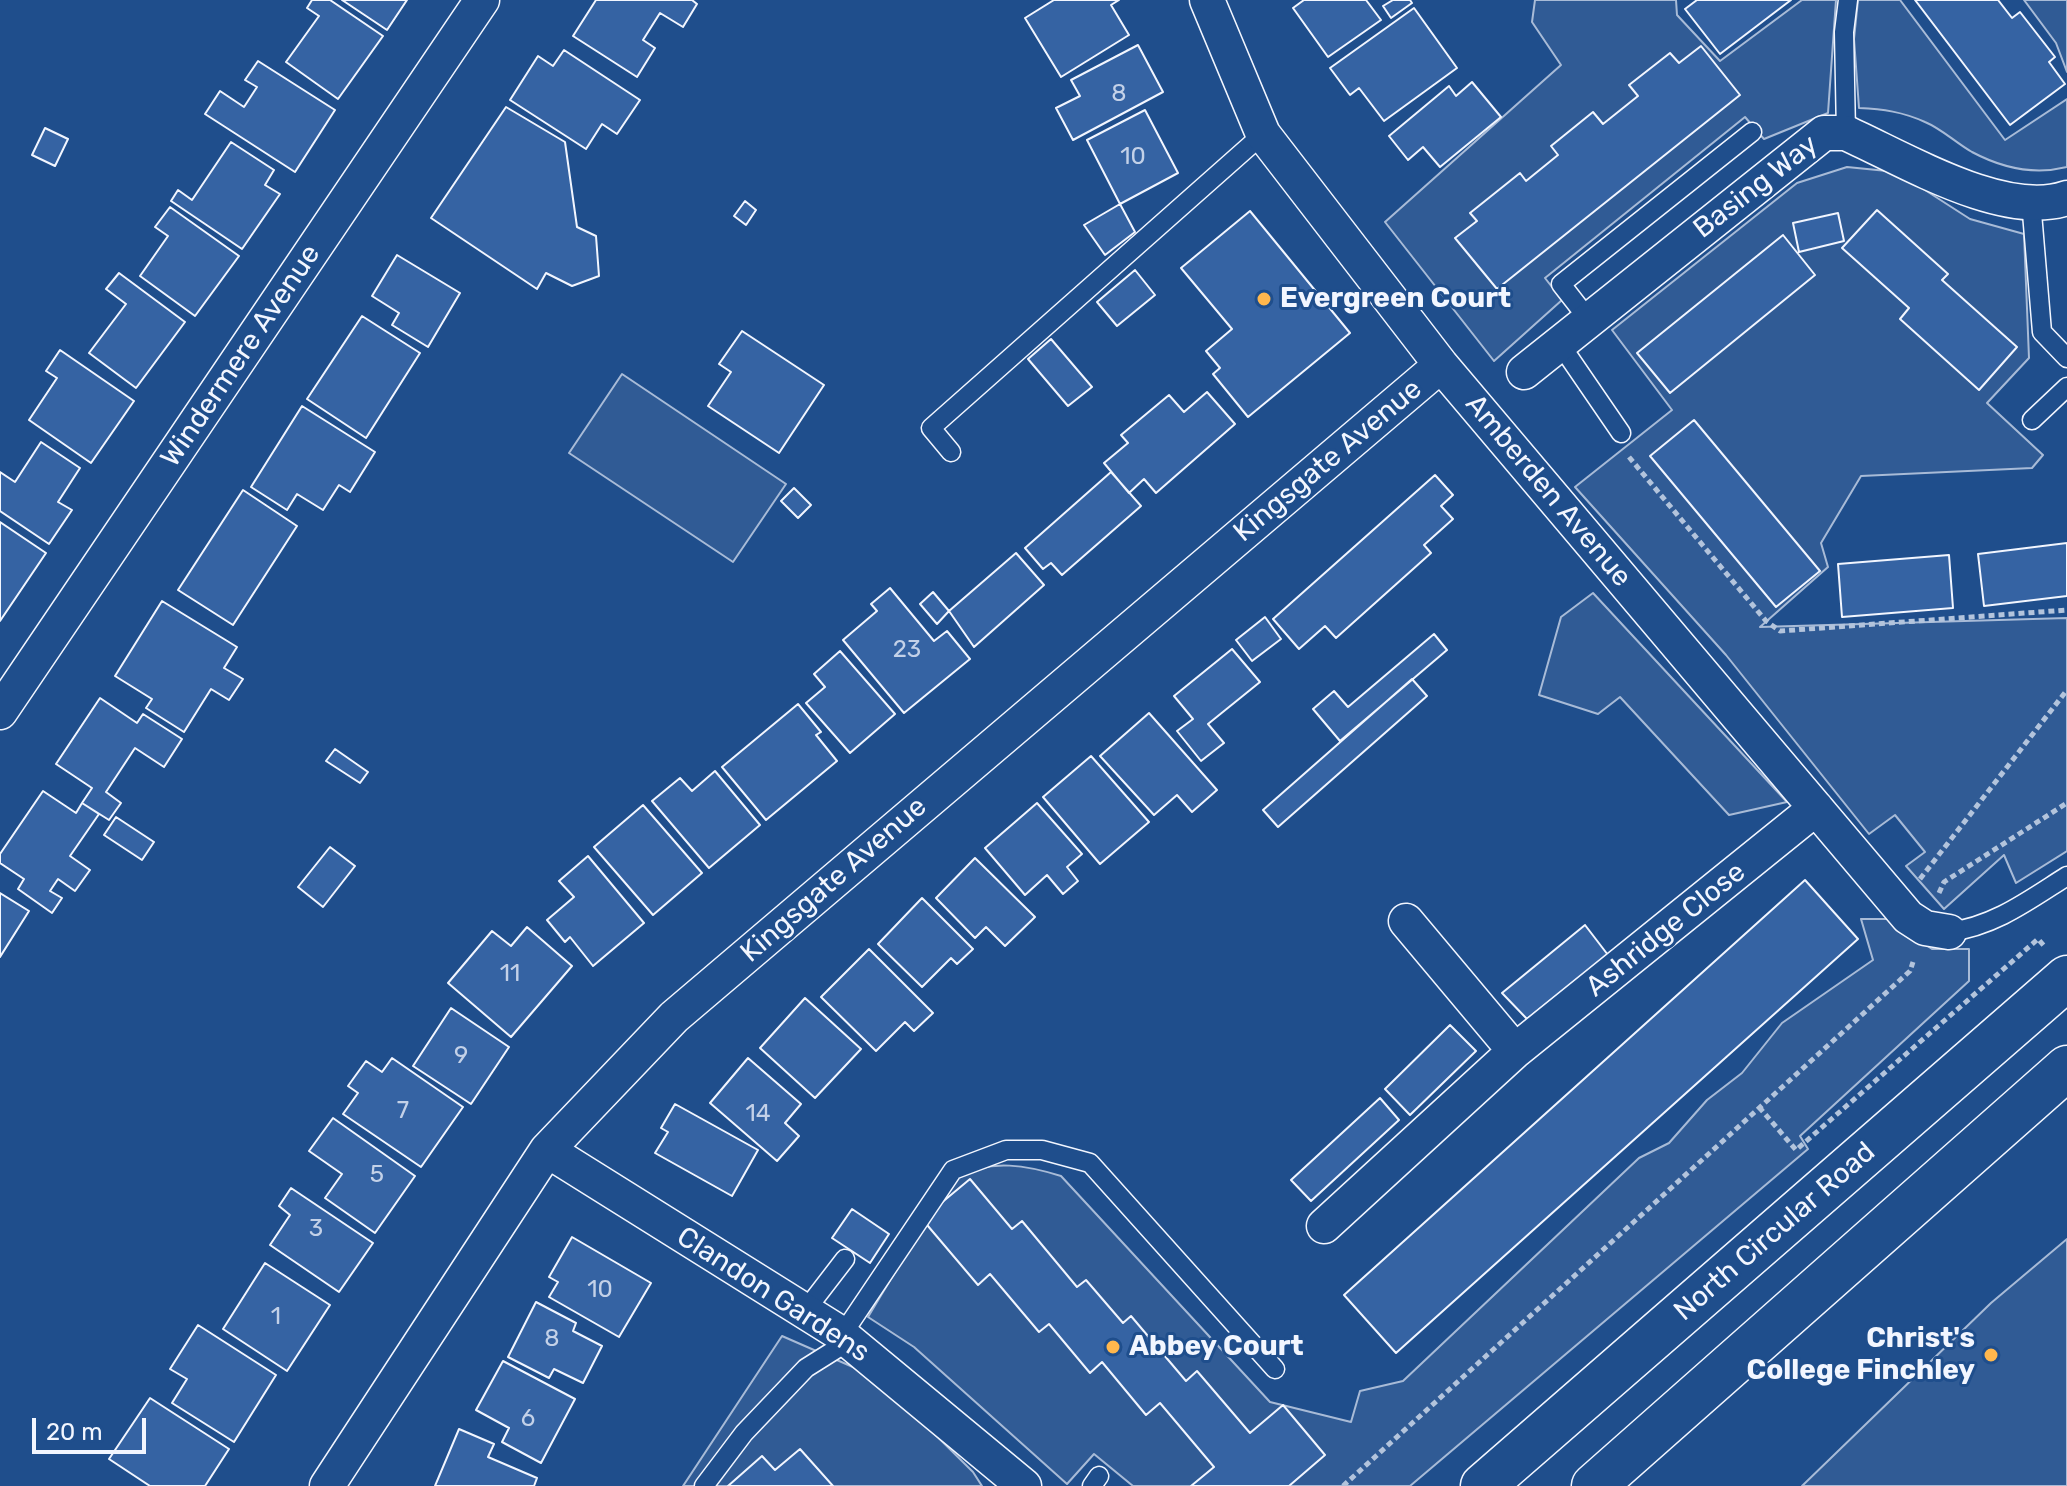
<!DOCTYPE html>
<style>
body{margin:0}
#map{position:relative;width:2067px;height:1486px;overflow:hidden;background:#1f4e8c;font-family:Rubik,sans-serif}
canvas{display:block}
.scale{position:absolute;left:32px;top:1418px;width:114px;height:36px;box-sizing:border-box;border:4px solid #f2f6ff;border-top:0;padding-left:10px;font-size:24px;line-height:28px;white-space:nowrap;color:#f2f6ff;-webkit-text-stroke:6px #1f4e8c;paint-order:stroke}
</style>
<div id="map">
<canvas width="2067" height="1486"></canvas>
<div class="scale">20 m</div>
</div>
<script>
const ctx = document.querySelector('canvas').getContext('2d');
ctx.lineJoin = 'round';
function fillPath(path, color) { ctx.fillStyle = color; ctx.fill(path, 'evenodd'); }
function strokePath(path, color, width, dash) { ctx.strokeStyle = color; ctx.lineWidth = width; ctx.lineCap = dash ? 'butt' : 'round'; ctx.setLineDash(dash || []); ctx.stroke(path); }
function write(font, color, halo, rows, align = 'center') {
  ctx.font = font + ' Rubik,sans-serif'; ctx.lineWidth = 6; ctx.setLineDash([]); ctx.textBaseline = 'middle'; ctx.strokeStyle = halo; ctx.fillStyle = color; for (const [text, x, y, turn = 0] of rows) {
    ctx.save(); ctx.translate(x, y); ctx.rotate((+turn || 0) * Math.PI / 180); ctx.textAlign = isNaN(turn) ? turn : align; if (halo) ctx.strokeText(text, 0, 0); ctx.fillText(text, 0, 0); ctx.restore();
  }
}
const green = new Path2D(`
 M1535,0H1676L1677,15L1720,61L1802,0H1836L1828,113L1764,139L1745,117L1545,278L1562,300L1494,361L1385,222L1561,65L1532,22Z
 M1858,0H1900L2005,140L2067,99V167C2035,175 2002,168 1972,152C1956,143 1942,129 1925,122C1903,112 1883,109 1859,108L1854,39Z
 M2024,0H2067V72L2056,43Z
 M1847,167L1897,172L1970,219L2024,234L2029,358L1987,403L2043,455L2032,468L1861,476L1821,543L1828,567L1760,627L2067,618V851L2016,883L2004,855L1944,909L1906,866L1925,852L1895,815L1869,834L1726,655L1575,487L1672,410L1612,330L1797,183Z
 M622,374L786,484L733,562L569,453Z
 M1593,593L1787,802L1729,815L1620,697L1598,714L1539,695L1561,617Z
 M1861,919H1887L1932,949H1969V981L1800,1136L1808,1149L1410,1486H1133L1094,1454L1067,1484L914,1347L868,1317C881,1296 946,1184 959,1177C990,1158 1029,1166 1061,1176L1270,1402L1351,1422L1360,1391L1403,1381L1639,1158L1669,1143L1707,1100L1742,1073L1782,1023L1873,960Z
 M2067,1239V1486H1802L1991,1303Z
 M782,1336L878,1378L973,1472L982,1486H683Z`);
fillPath(green, '#305b95');
strokePath(green, '#a8bbd7', 2);
const building = new Path2D(`
 M312,0H330L383,36L338,99L286,62L319,16L307,8Z
 M342,0H407L387,30Z
 M596,0H692L697,4L683,27L660,13L643,40L655,48L637,77L573,36Z
 M1054,0H1119L1111,5L1129,35L1061,77L1025,18Z
 M1304,0H1366L1381,20L1328,57L1293,8Z
 M1393,0H1410L1412,3L1391,18L1383,6Z
 M1697,0H1791L1720,54L1685,9Z
 M1915,0H1998L2012,18L2020,12L2055,57L2049,62L2065,84L2010,125Z
 M1414,8L1457,68L1384,121L1359,88L1350,95L1330,68Z
 M1138,45L1163,92L1073,140L1056,108L1080,96L1071,80Z
 M1701,46L1740,95L1497,289L1455,238L1477,221L1470,213L1520,173L1526,181L1558,155L1551,146L1593,112L1603,124L1638,96L1629,85L1670,53L1679,63Z
 M564,50L640,100L617,134L602,124L586,149L510,100L538,56L553,66Z
 M258,61L335,110L295,172L205,114L220,91L244,107L257,87L245,80Z
 M1472,82L1501,117L1440,167L1423,147L1408,160L1389,136L1449,86L1456,96Z
 M506,107L565,142L577,227L596,236L599,276L572,286L546,273L537,289L431,218Z
 M1145,110L1178,173L1120,204L1087,140Z
 M45,128L68,139L55,166L32,155Z
 M231,142L274,170L265,185L280,194L242,249L171,201L178,190L192,200Z
 M745,201L756,210L746,225L734,216Z
 M1120,204L1135,232L1105,255L1084,225Z
 M170,207L239,256L195,316L140,276L168,236L155,227Z
 M1877,210L1948,274L1942,280L2017,347L1979,390L1900,319L1909,308L1842,248Z
 M1250,211L1350,333L1248,417L1213,374L1220,368L1206,351L1232,329L1181,268Z
 M1838,213L1844,241L1799,252L1793,223Z
 M1783,235L1815,275L1670,393L1637,353Z
 M397,255L460,293L428,347L392,325L399,313L372,296Z
 M1135,270L1155,295L1117,326L1097,302Z
 M119,273L185,322L136,388L89,353L126,304L106,289Z
 M362,316L420,353L366,438L307,399Z
 M742,331L824,385L779,453L708,406L731,372L719,364Z
 M1051,339L1092,387L1068,406L1028,359Z
 M60,350L134,401L91,463L29,420L57,378L46,371Z
 M1207,392L1235,424L1156,493L1144,479L1129,493L1104,463L1128,443L1121,435L1169,395L1184,412Z
 M302,406L375,452L350,492L339,485L323,510L297,494L287,510L251,487Z
 M1694,420L1820,571L1776,607L1650,456Z
 M41,442L80,468L58,502L72,510L49,544L0,511V472L15,482Z
 M1111,472L1141,506L1062,575L1051,563L1043,569L1025,548Z
 M1435,475L1453,495L1441,506L1453,519L1424,545L1431,553L1336,638L1325,626L1299,649L1273,619Z
 M794,488L811,505L798,518L781,501Z
 M243,490L297,526L233,625L178,590Z
 M0,522L46,553L0,621Z
 M2067,543V596L1984,606L1978,554Z
 M1016,553L1044,585L974,647L949,611Z
 M1949,555L1953,608L1842,617L1838,564Z
 M890,588L934,641L947,631L970,659L904,713L843,640L877,611L871,604Z
 M933,592L949,611L937,624L920,604Z
 M162,601L237,647L224,668L243,679L229,700L211,689L184,732L146,708L152,699L115,676Z
 M1265,617L1281,639L1252,661L1236,640Z
 M1434,634L1447,650L1340,741L1313,709L1334,691L1348,707Z
 M1232,649L1260,682L1208,724L1224,743L1201,761L1177,731L1193,719L1174,696Z
 M840,651L895,714L850,753L806,703L825,687L814,674Z
 M1412,679L1427,696L1278,827L1263,810Z
 M100,698L137,723L143,714L182,739L164,767L135,748L106,792L121,803L109,820L82,803L92,788L56,764Z
 M798,704L821,732L816,735L837,761L766,820L722,767Z
 M1149,713L1217,790L1192,812L1177,795L1154,815L1100,756Z
 M335,749L368,772L360,783L326,761Z
 M1091,756L1149,822L1100,864L1043,797Z
 M715,771L760,825L709,868L652,801L680,778L692,791Z
 M43,791L76,813L82,803L99,814L70,856L90,870L75,891L58,879L50,891L62,898L52,913L18,889L24,879L0,863V854Z
 M1037,803L1082,854L1067,867L1078,881L1063,894L1047,875L1025,895L985,848Z
 M643,805L702,873L653,915L594,847Z
 M116,817L154,842L142,860L104,835Z
 M330,847L355,866L323,907L298,887Z
 M588,856L644,923L593,966L570,937L565,942L547,920L574,897L559,881Z
 M975,858L1035,917L1005,946L986,927L975,938L936,898Z
 M1805,880L1858,939L1396,1353L1344,1295Z
 M0,893L29,911L0,957Z
 M922,898L973,949L957,964L951,958L922,987L878,944Z
 M1585,925L1608,955L1527,1019L1502,993Z
 M527,927L572,966L511,1037L448,983L492,931L511,946Z
 M869,949L933,1013L914,1031L905,1022L876,1051L821,997Z
 M805,998L861,1049L815,1098L760,1048Z
 M451,1008L509,1047L471,1104L413,1066Z
 M1450,1025L1476,1051L1410,1115L1385,1089Z
 M392,1058L463,1107L421,1167L343,1114L358,1093L348,1086L366,1061L382,1072Z
 M748,1058L801,1104L785,1123L799,1136L777,1161L710,1103Z
 M1380,1098L1399,1120L1311,1201L1291,1180Z
 M675,1104L758,1150L732,1196L655,1153L668,1132L661,1128Z
 M333,1118L415,1176L375,1233L325,1198L342,1174L309,1151Z
 M970,1179L1012,1229L1022,1221L1077,1287L1086,1280L1123,1323L1131,1316L1186,1381L1197,1371L1250,1433L1283,1405L1325,1455L1289,1486H1191L1214,1467L1160,1403L1146,1415L1102,1362L1090,1373L1049,1324L1039,1332L990,1274L978,1285L922,1219Z
 M291,1188L373,1243L339,1292L270,1245L290,1215L279,1206Z
 M852,1209L889,1234L870,1263L832,1238Z
 M572,1237L651,1283L619,1337L549,1297L558,1282L549,1277Z
 M265,1263L330,1305L287,1371L223,1329Z
 M536,1302L576,1323L573,1331L602,1346L583,1383L554,1369L549,1378L508,1357Z
 M198,1325L276,1375L234,1442L172,1403L187,1379L170,1369Z
 M503,1361L575,1399L541,1463L502,1442L509,1428L476,1410Z
 M150,1398L229,1449L205,1486H150L109,1459Z
 M459,1429L494,1444L488,1457L537,1478L534,1486H435Z
 M800,1449L833,1486H728L762,1456L775,1470Z`);
fillPath(building, '#3563a3');
strokePath(building, '#f2f6ff', 2);
const lane = new Path2D(`
 M1846,133L1844,32L1848,0
 M2031,201L2042,332L2067,358
 M1589,320L1561,284L1752,132
 M1560,344L1621,433
 M2032,420L2067,387
 M951,452L931,428L1263,134
 M1949,932C1995,926 2029,900 2067,876
 M805,1311L845,1259
 M842,1335L953,1170L1006,1150H1042L1090,1163L1275,1369
 M704,1486L744,1433L806,1368L849,1341
 M1092,1486L1099,1476`);
const street = new Path2D(`
 M1207,0L1263,134L1441,365L1908,917L1925,928L1949,932
 M1524,372L1824,133H1846C1904,159 2004,220 2067,198
 M0,712L482,0
 M1406,921L1515,1051
 M547,1150L838,1332L1024,1486
 M1324,1226L1515,1051L1816,808
 M327,1486L547,1150L674,1017L1441,365`);
const highway = new Path2D(`
 M1483,1486L2067,978
 M1594,1486L2067,1068`);
strokePath(lane, '#f2f6ff', 21);
strokePath(street, '#f2f6ff', 37);
strokePath(highway, '#f2f6ff', 47);
strokePath(new Path2D(`
 M1629,457L1766,621L1780,631L2067,610
 M1920,879L2067,690
 M1939,893L1944,882L2067,803
 M1759,1107L1796,1150L2038,939L2045,947
 M1343,1486L1910,971L1913,962`), '#b3c4dc', 5, [6, 4]);
strokePath(lane, '#1f4e8c', 18);
strokePath(street, '#1f4e8c', 34);
strokePath(highway, '#1f4e8c', 44);
for (const [x, y, r, color] of [
 [1264,299,8,"#ffb74d"],
 [1113,1347,8,"#ffb74d"],
 [1991,1355,8,"#ffb74d"]
]) { const dot = new Path2D(); dot.arc(x, y, r, 0, 2 * Math.PI); ctx.fillStyle = color; ctx.fill(dot); strokePath(dot, '#1f4e8c', 3); }
write('24px', '#c3d1e8', null, [
 ["8",1119,94],
 ["10",1133,157],
 ["23",907,650],
 ["11",510,974],
 ["9",461,1056],
 ["7",403,1111],
 ["14",758,1114],
 ["5",377,1175],
 ["3",316,1229],
 ["10",600,1290],
 ["1",276,1317],
 ["8",552,1339],
 ["6",528,1419]
]);
write('28px', '#f2f6ff', '#1f4e8c', [
 ["Basing Way",1756,187,-38],
 ["Windermere Avenue",241,356,-56],
 ["Kingsgate Avenue",1328,461,-40],
 ["Amberden Avenue",1548,491,50],
 ["Kingsgate Avenue",834,880,-41],
 ["Ashridge Close",1666,930,-39],
 ["North Circular Road",1775,1232,-41],
 ["Clandon Gardens",773,1295,33]
]);
write('bold 28px', '#f2f6ff', '#1f4e8c', [
 ["Evergreen Court",1280,299],
 ["Christ's",1975,1339,"right"],
 ["College Finchley",1975,1371,"right"],
 ["Abbey Court",1129,1347]
], 'left');
</script>
